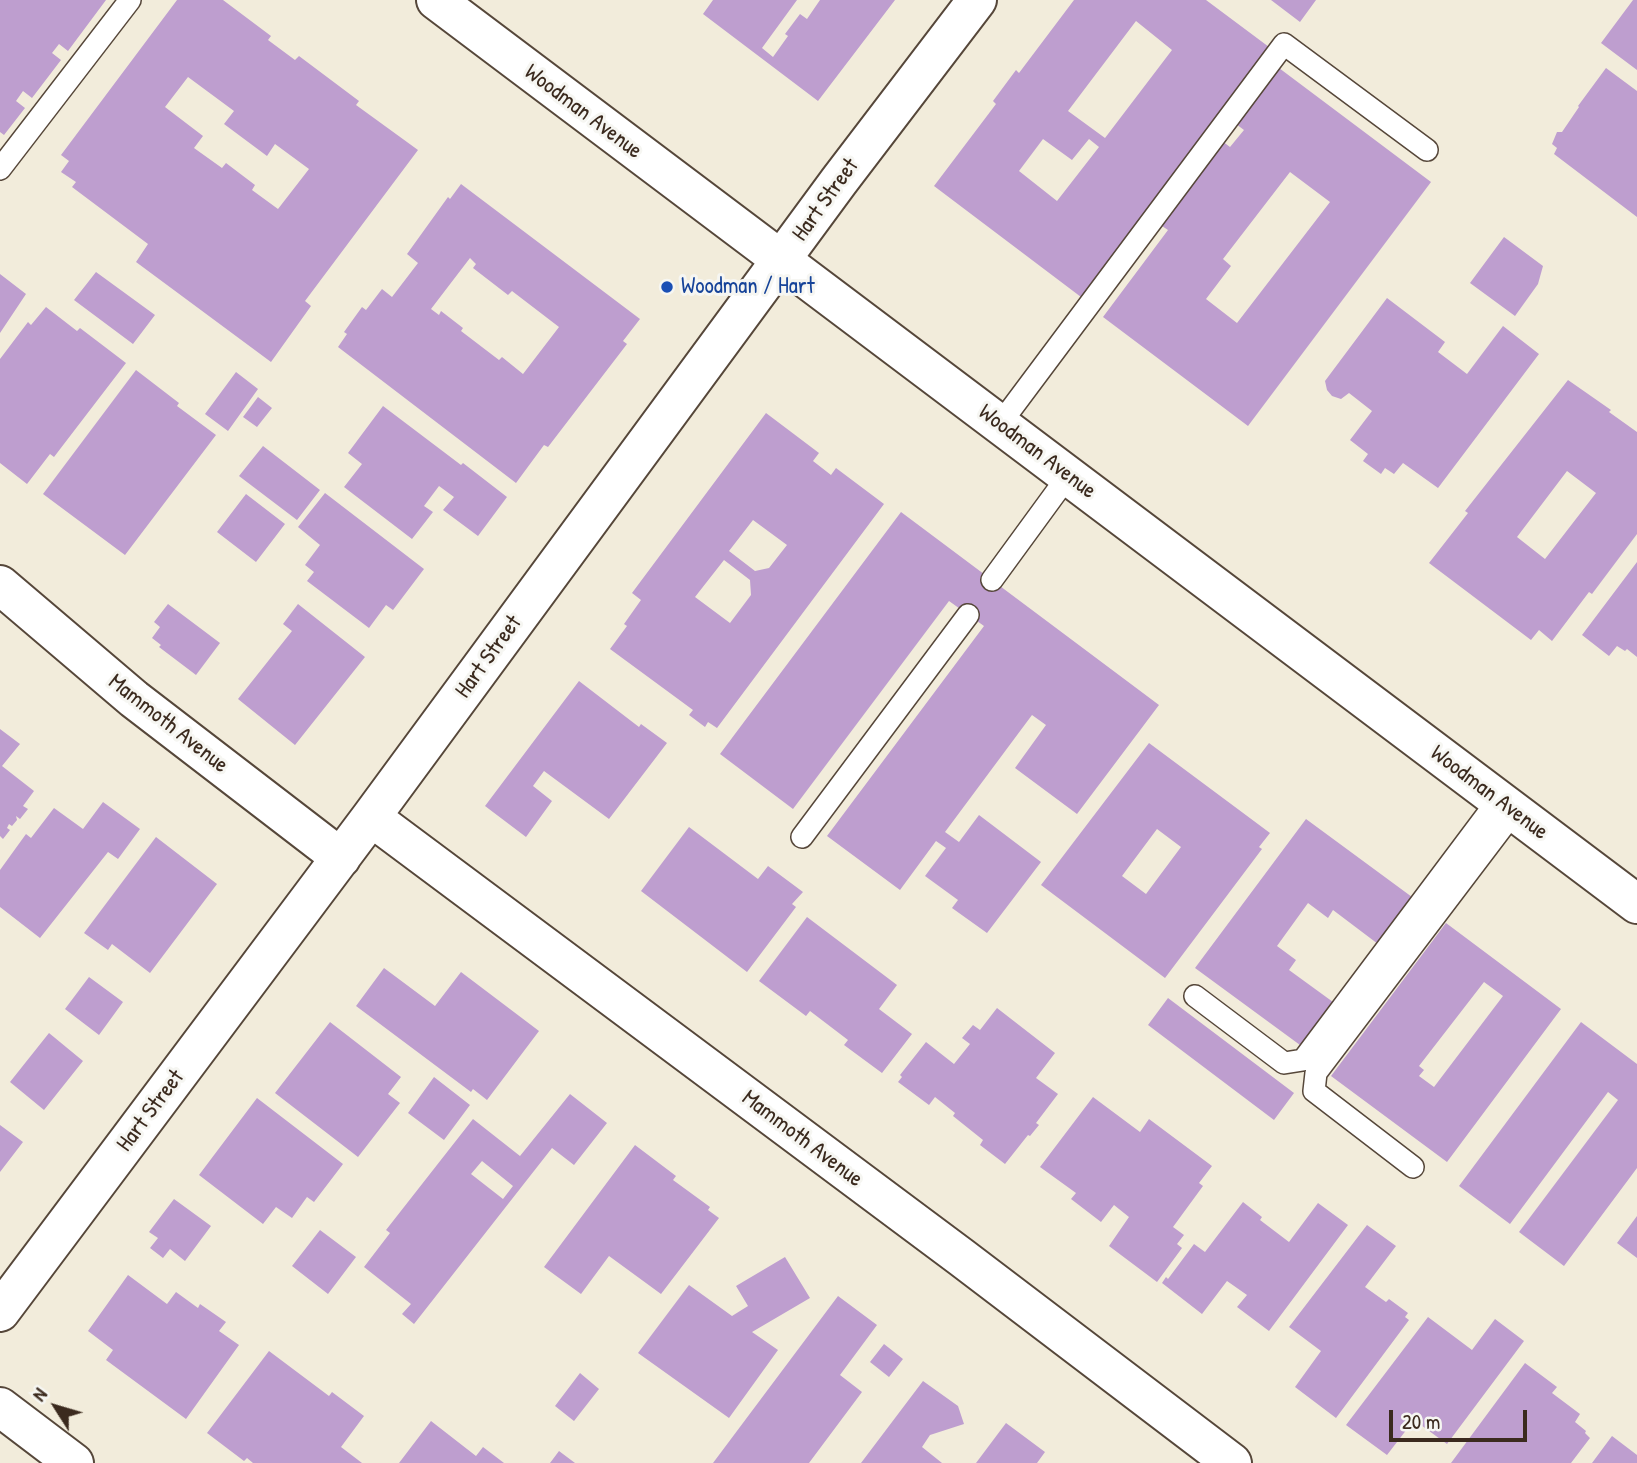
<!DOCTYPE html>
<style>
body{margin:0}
#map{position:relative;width:1637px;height:1463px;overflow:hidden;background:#f2ecdb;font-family:"Patrick Hand",sans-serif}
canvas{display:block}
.north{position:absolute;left:21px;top:1372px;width:70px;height:70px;-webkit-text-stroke:5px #f6f6f2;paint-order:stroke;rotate:307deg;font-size:19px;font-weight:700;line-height:28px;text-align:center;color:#3b2a1e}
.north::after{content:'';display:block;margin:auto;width:24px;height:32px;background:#3b2a1e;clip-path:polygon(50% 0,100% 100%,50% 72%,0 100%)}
.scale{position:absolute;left:1389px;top:1410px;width:138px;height:32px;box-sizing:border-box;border:4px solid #3b2a1e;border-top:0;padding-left:9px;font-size:21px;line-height:24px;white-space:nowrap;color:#3b2a1e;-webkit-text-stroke:5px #f6f6f2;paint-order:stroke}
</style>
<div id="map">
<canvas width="1637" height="1463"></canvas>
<div class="north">N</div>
<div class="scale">20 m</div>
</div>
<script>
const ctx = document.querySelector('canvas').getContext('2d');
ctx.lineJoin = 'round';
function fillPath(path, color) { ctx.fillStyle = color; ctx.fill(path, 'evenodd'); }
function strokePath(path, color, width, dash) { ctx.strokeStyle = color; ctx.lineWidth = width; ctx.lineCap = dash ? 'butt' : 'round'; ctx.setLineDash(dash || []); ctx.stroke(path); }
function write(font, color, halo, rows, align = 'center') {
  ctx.font = font + ' "Patrick Hand",sans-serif'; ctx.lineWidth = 6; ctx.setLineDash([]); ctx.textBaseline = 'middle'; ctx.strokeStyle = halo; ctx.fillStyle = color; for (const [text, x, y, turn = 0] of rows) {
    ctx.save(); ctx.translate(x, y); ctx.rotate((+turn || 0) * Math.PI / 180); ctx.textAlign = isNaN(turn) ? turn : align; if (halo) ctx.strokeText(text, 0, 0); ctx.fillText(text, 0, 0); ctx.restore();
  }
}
fillPath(new Path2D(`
 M0,0H106L68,51L59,44L52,53L61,60L32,98L23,91L16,101L25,108L4,135L0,132Z
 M177,0H223L271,36L268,40L295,60L299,56L359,101L356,105L418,150L305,301L311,306L271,362L136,262L148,244L72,187L76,182L61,172L69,161L61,155ZM188,77L234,111L224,124L267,156L275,144L309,169L278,209L252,190L255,185L226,163L222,168L194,148L203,136L165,107Z
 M713,0H797L762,48L773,57L788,36L785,34L800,14L807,19L820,0H895L818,101L703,14Z
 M1074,0H1206L1269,47L1081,297L934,186L996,104L993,101L1016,70L1019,73ZM1136,21L1172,50L1105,138L1068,111ZM1043,139L1072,160L1089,139L1099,147L1057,201L1019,171Z
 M1271,0H1316L1300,22Z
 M1633,0H1637V70L1601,43Z
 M1279,68L1431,182L1248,426L1103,317L1168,230L1159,224L1222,141L1230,147L1244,130L1236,124ZM1290,172L1330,202L1237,323L1206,299L1231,266L1223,259Z
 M1606,68L1637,91V217L1554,154L1557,148L1552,144L1557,132H1562L1579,107L1578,106Z
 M461,184L640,319L623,341L627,344L548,447L544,445L516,483L338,347L347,334L344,332L362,307L366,310L382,289L392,297L418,263L407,254L448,197L450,199ZM470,258L476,264L473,268L508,295L512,291L559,327L523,374L502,357L499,360L461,331L463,328L441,311L439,315L431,309Z
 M1504,237L1543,266L1538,284L1515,316L1470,283Z
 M96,272L155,315L133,344L74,300Z
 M0,274L26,294L0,333Z
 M1387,298L1445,342L1438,352L1467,374L1503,326L1539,354L1438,488L1403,463L1394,474L1385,468L1381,474L1363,461L1368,454L1350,440L1372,411L1349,393L1341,399L1332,396L1327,390L1325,381Z
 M46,307L77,331L80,328L126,363L54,457L50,454L27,484L0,463V359L28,322L31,325Z
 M136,370L179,403L177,406L216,435L125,555L43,494Z
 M236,372L258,389L228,431L205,414Z
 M1568,380L1611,410L1609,412L1637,432V534L1592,594L1589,592L1552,641L1539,630L1531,640L1429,563L1468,513L1465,511ZM1567,471L1596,493L1545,559L1517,537Z
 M258,397L272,408L257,427L243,417Z
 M383,406L461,465L463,463L507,497L478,536L443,510L454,497L439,486L424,506L433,512L412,539L344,487L362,464L348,453Z
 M766,413L819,453L813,461L831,475L836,468L884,504L717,728L708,722L705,727L689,715L693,710L610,649L627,626L624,624L641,600L632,593ZM753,520L787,545L769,568L755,571L729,551ZM724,560L750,580L751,595L730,623L695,597Z
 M263,446L320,490L297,520L239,476Z
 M325,493L424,569L393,610L386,605L369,628L307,581L314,572L305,565L320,545L298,527Z
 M246,494L285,524L256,562L217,532Z
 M901,512L1159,705L1077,814L1015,768L1046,725L1032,715L945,832L959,842L979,815L1041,862L987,933L952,908L958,900L925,876L946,848L936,841L900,890L827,836L984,626L949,601L793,809L720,754Z
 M1637,562V657L1627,649L1625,651L1617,646L1609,656L1582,635Z
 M168,604L220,643L196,675L159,647L161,645L152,638L160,627L154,622Z
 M298,604L365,657L295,745L238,699L292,631L283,624Z
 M579,681L639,727L641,724L667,743L609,819L544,771L533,786L552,801L526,837L485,806Z
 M0,729L20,744L2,766L34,791L23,806L28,809L20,819L16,816L17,820L12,826L9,824L7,828L10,830L3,839L0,836Z
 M1149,743L1270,833L1259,847L1262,849L1165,978L1041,885ZM1157,829L1181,847L1146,894L1122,876Z
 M103,802L140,829L118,859L108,852L40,938L0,907V870L26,834L31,838L54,808L83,829Z
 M1306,819L1412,897L1378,944L1333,910L1328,918L1308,903L1277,946L1296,960L1289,970L1333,1002L1300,1045L1195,968Z
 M689,827L758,879L768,866L803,892L792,904L796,907L747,972L641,891Z
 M156,837L217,884L150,973L112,944L108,950L84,933Z
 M807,917L897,985L879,1009L912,1034L882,1073L844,1045L848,1040L810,1011L806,1016L759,981Z
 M1446,923L1561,1009L1447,1162L1331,1076ZM1484,982L1503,996L1434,1087L1419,1076L1424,1070L1419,1066Z
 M384,968L435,1006L461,972L539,1031L487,1100L473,1089L471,1092L356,1006Z
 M89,977L123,1002L99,1035L65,1009Z
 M1168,998L1294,1093L1274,1120L1148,1025Z
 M997,1008L1055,1053L1036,1078L1058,1094L1036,1123L1039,1125L1030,1136L1028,1135L1005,1164L980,1145L983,1140L953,1116L955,1113L935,1097L929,1105L898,1082L902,1077L900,1075L926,1042L954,1064L970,1044L962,1038L973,1025L980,1030Z
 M330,1022L401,1077L388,1094L400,1103L358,1157L275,1093Z
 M1581,1022L1637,1064V1168L1564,1266L1519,1232L1618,1100L1608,1092L1510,1224L1459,1186Z
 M49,1033L83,1061L44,1110L10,1082Z
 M434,1077L470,1105L444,1140L408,1113Z
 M570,1094L607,1123L574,1165L552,1148L414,1324L402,1314L411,1304L364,1267L390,1233L386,1230L473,1119L520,1156ZM482,1161L513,1186L503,1199L471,1174Z
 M1093,1097L1140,1132L1149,1119L1212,1166L1199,1183L1203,1186L1173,1227L1184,1235L1177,1244L1182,1248L1157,1282L1109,1246L1129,1217L1114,1205L1101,1222L1071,1199L1076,1193L1040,1167Z
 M257,1098L343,1164L314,1202L307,1197L292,1218L276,1207L263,1224L199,1175Z
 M0,1125L23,1142L0,1172Z
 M635,1145L676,1176L673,1180L710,1207L708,1210L719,1218L661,1294L609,1256L581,1294L544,1267Z
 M174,1199L211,1226L185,1261L170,1249L163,1258L150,1248L158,1238L149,1232Z
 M1243,1202L1262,1217L1260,1220L1289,1242L1318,1203L1348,1225L1269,1331L1237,1307L1247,1295L1227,1281L1202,1314L1162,1283L1166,1277L1168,1279L1194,1244L1205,1252Z
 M1637,1216V1258L1617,1243Z
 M1367,1225L1396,1246L1365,1287L1386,1302L1389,1299L1408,1313L1405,1317L1409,1320L1336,1418L1295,1387L1321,1351L1289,1327Z
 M320,1230L356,1257L328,1294L292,1266Z
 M785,1257L810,1298L752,1332L778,1350L729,1418L638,1353L689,1285L732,1316L748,1306L736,1286Z
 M128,1275L167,1304L176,1292L198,1308L200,1304L226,1322L219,1331L239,1345L186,1419L106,1360L113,1350L88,1331Z
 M838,1296L877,1325L840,1375L862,1392L809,1463H713Z
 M1428,1317L1472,1350L1495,1319L1524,1341L1447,1444L1414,1420L1387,1455L1346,1425Z
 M884,1344L903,1359L889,1377L870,1362Z
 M269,1351L329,1396L332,1392L364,1416L341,1447L362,1463H253L247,1458L244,1461L207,1433Z
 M1525,1363L1557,1387L1552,1393L1580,1414L1575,1422L1586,1431L1585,1433L1590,1438L1571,1463H1451Z
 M580,1373L599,1389L574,1421L555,1406Z
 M923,1381L958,1406L964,1424L930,1435L922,1447L942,1463H861Z
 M431,1421L476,1456L483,1447L504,1463H399Z
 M1006,1423L1045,1452L1037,1463H976Z
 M1612,1436L1637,1455V1463H1592Z
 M559,1451L575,1463H550Z`), '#be9ecf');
const service = new Path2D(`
 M0,169L130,0
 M1000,424L1284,44L1427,150
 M992,580L1068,476
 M802,837L968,615
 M1195,996L1284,1063L1303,1060L1498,800
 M1413,1167L1314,1091L1316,1073L1514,812`);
const minor = new Path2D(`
 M0,585L134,699L341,858
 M371,817L961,1257L1232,1463
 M0,1312L371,817L839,181L977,0
 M0,1407L74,1463`);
const primary = new Path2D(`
 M436,0L1637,904`);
strokePath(service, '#56473a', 24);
strokePath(minor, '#56473a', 42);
strokePath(primary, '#56473a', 42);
strokePath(service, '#fff', 21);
strokePath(minor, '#fff', 38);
strokePath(primary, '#fff', 38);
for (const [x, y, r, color] of [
 [667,287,7,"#1a4fb4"]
]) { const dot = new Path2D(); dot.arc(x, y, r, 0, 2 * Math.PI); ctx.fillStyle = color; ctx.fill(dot); strokePath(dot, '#f6f6f2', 2.5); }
write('23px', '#3b2a1e', '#f6f6f2', [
 ["Woodman Avenue",583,112,37],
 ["Hart Street",826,200,-54],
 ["Woodman Avenue",1037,452,37],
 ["Hart Street",489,657,-54],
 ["Mammoth Avenue",168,724,38],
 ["Woodman Avenue",1489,793,37],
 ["Hart Street",151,1111,-53],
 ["Mammoth Avenue",802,1139,37]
]);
write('23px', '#164399', '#f6f6f2', [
 ["Woodman / Hart",681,287]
], 'left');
</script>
